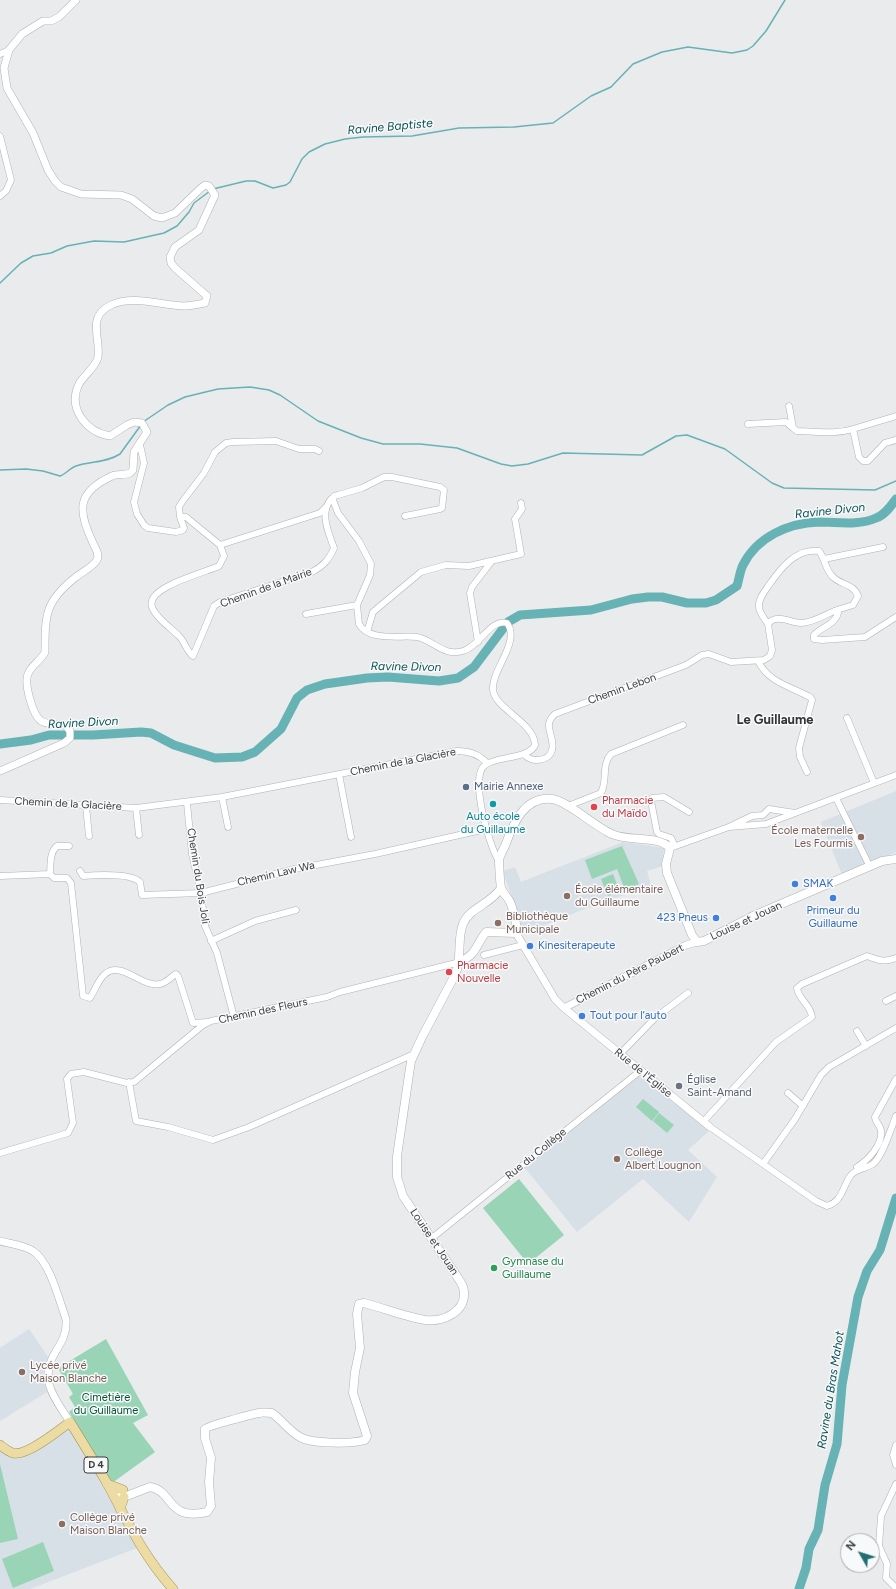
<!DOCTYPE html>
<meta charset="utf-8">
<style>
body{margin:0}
#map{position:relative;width:896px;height:1589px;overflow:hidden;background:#e9ebed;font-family:Figtree,sans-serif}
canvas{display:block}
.north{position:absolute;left:840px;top:1533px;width:40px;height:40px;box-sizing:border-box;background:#f7f9fb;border:1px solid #acaeaf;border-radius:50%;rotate:309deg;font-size:11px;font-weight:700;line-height:16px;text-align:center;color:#3c3d3e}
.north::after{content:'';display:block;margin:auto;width:14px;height:18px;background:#236e71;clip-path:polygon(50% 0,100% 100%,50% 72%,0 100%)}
</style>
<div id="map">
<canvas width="896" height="1589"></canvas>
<div class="north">N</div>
</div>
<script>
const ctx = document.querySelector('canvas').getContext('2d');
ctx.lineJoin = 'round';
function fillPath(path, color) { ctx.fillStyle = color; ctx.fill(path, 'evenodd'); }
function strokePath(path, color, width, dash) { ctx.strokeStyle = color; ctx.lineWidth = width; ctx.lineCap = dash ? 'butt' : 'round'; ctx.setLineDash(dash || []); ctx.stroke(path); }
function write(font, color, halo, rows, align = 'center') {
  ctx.font = font + ' Figtree,sans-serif'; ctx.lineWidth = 3; ctx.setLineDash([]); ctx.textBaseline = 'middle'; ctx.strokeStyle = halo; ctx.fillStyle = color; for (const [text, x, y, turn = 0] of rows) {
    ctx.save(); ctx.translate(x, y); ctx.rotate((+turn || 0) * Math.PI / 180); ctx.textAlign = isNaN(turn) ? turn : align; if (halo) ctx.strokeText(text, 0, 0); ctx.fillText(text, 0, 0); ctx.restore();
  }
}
fillPath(new Path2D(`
 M896,791V852L842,875L821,822Z
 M623,842L664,848L662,866L647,871L651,885L574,913L524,934L503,871L515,867L521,882Z
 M639,1076L710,1130L688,1150L717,1177L689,1222L643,1179L577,1232L525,1168Z
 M29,1329L48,1357L44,1366L43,1378L47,1392L0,1421V1348Z
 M67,1429L71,1431L137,1548L30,1589H0V1451L13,1457Z`), '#d7dfe7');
fillPath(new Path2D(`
 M622,846L639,884L625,890L617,869L592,879L585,860Z
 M613,874L620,892L608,896L601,879Z
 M643,1099L659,1112L652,1121L636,1107Z
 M659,1113L674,1125L667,1133L653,1121Z
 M519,1179L564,1235L528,1264L483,1208Z
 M106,1339L148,1415L133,1423L155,1452L112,1483L69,1412L75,1407L69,1397L73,1394L58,1368Z
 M0,1464L18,1539L0,1543Z
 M43,1542L54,1571L13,1588L2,1559Z`), '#99d4b6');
strokePath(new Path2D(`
 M213,189L246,181H255L273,188L286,185L290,182L302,159L309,152L325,144L345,139L363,137L412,136L459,128L514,127L553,123L591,96L611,87L633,64L662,52L688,47L732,53L747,50L753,46L766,31L785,0
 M0,283L21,263L33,256L51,253L67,246L94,241L124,242L164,233L177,226L189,212L194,203L210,191
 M143,422L168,405L185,397L218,389L250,387L269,390L280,395L318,421L361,438L383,444H420L457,448L501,464L512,466L528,464L563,453L642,455L676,436L687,435L725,449L772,483L784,488L875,490L896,481
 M0,470L26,469L43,471L60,476C66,474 70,468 76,466C91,461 106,463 120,454L141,425`), '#67b2b4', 1.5);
strokePath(new Path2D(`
 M0,744L31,740L49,735H93L141,732L151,733L174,745L215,758L242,757L255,752L281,729L297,698L307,690L325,684L367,678L388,677L439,681L458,678L474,667L508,622L520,615L591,610L632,599L648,597H662L687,603H706L716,600L737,586C739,579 740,571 743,565C757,537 788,523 819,522C838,522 858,526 876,518C885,515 891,506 896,499
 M799,1589L806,1568L809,1549L818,1530L825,1485L837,1444L842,1385L858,1297L867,1271L880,1250L896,1198`), '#67b2b4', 9);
const minor = new Path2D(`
 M0,54L9,50
 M0,136L11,180L6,191L0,196
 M789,406L793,428L797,431C816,431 834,435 853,429
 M896,416L853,429L859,457L863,461H868L885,443L896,440
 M748,424L786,422L793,428
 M140,445L144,463L134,502L137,514L144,525L148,528L176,532L183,530L184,528L180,517H186L220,545L224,556L219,566C207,572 145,587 152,607C156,618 171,628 179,636C185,642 187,652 193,656L214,606L220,602L312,572C323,566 329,560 334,548C329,533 319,514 331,499L333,500L338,513L359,541L371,564L370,575L357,605L359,624C369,642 400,635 417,637C433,640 444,657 463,651C480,646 491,618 507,623C521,642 491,670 493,690C495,709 534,722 535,745C529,759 497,756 485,765C469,776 489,847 499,861
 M333,500L334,496L338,495L362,488L384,477H392L440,487L444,490L442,508L440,509L405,516
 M180,517L179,507L182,502L204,473L215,452L226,443L233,442L276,441L299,449H315L319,451
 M220,545L320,513L327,506
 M824,559L883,547
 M306,614L357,605
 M768,624C765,619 759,613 759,607C758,599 765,591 769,585C781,568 796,548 819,551C825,558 825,570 833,577C841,585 854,584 858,596L853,605L837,610
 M367,632L373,612L421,572L446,565L469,566L521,554L515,519L522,509L521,503
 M478,642L470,593L472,587L491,562
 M758,661C769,683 790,686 810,697L812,700L799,748L800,757L807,772
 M847,718L874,783
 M524,754C530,763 549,762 552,750C556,737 541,726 555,714L686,665L702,655L709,654L731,662L764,660L770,656L772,650L768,624C777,613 790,623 801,623C813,623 826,614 837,610L838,613C835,625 821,627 814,635V639L822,640L865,637L896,617
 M339,774L351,837
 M222,797L228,827
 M836,798L870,867
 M0,800L136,808L222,797L457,751C469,751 479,754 487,763
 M187,803L192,854L201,893L205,926L217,953L234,1017
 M86,806L89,836
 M568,806L601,793C608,780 601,765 611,754L683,725
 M136,808L139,835
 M729,827L766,824L896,775
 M69,846H57C49,853 51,864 50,874L54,878H67L71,883L83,996L90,998C95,990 98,980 105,974C121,960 142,988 160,984C167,983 170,977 176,974L178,976L193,1023L208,1022
 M670,848L729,827L752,816L763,815L769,809L795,813
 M670,848L673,842L671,838L659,834L657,832L651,801L652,798L664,797L689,812
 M80,871L83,876C96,875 130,873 140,882L142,895L201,893L295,869L375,854L486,829
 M0,876L50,874
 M211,941L255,921L296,910
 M484,955L523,945
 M886,1001L896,996
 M857,1031L866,1046
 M620,1054L655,1018L688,993
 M129,1082L136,1121L168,1127L213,1140L249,1127L414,1054
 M788,1093L803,1106
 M703,1122L776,1042L812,1017C811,1005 798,999 797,988L802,984L867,956C879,960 883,963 896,958
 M710,1127L816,1201L827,1206C843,1201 842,1187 851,1175C858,1168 866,1169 873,1164C883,1156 891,1128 896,1116
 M0,1153L68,1133L73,1123L67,1079L71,1074L84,1072L127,1083L134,1082L203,1025L211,1021L327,997L340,992L460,962
 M763,1164L795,1119L821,1075L829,1067L896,1028
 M857,1167C867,1161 883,1145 881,1131C881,1126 875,1122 875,1117L896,1079
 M432,1238L640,1071
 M896,1445L893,1455L896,1465
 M896,1484L881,1516L879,1546L887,1564L886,1578L896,1588`);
const tertiary = new Path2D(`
 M0,771L64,743L70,738V731L65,725C58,723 47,725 41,721C32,714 24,683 28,674C32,664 41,661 45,652C45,615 45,601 76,577C82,572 93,567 97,560C100,554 95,548 93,543C77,510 77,492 112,476C118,473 124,476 130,473L133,470L134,452L147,432L142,423L134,422L127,425L110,436C86,432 67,408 79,384C84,375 96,367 98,357C101,338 86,317 111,305C132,295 161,305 184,306C191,306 198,304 205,303L207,296L175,268L171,263L170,257L175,247L199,230L215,195L209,186L205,185L201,188L175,213L162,218L154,216L132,199L121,195L81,194L61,187L55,181L48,170L33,133L7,88L4,68L9,50L22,34L43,21H51L59,17L76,0
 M516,933L555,999L564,1008L710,1127
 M564,1008L686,945L697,942
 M0,1241C11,1244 23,1245 33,1251C50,1262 59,1300 66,1319C67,1332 63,1340 56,1351C38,1380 54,1397 70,1422`);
const secondary = new Path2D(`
 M460,962C478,953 475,946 486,932L516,933L517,929C515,920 514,911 510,902C508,897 502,893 501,887C500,884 499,863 499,860C500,855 503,850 505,846C513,824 524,796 552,799C568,801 595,827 612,834C629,842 658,835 670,848L666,864L667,873L692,935L697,942L704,941L753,916L882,861L896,859
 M118,1497H124L150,1487C174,1491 166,1521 207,1512L211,1506L209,1482L211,1458L205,1438V1429C207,1426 253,1414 259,1413C263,1412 268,1413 272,1413C282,1420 289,1431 300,1437C312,1444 351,1444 365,1440L367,1436L353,1393L355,1372L360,1348L357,1314L359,1304L364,1303C384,1308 405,1317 426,1320C443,1322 465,1312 464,1293C464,1289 462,1284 460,1281L403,1196L397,1177V1156L411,1061L422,1037L456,973C462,956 457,938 463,924C469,908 491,904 501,888`);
const primary = new Path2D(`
 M0,1445C4,1448 9,1452 13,1453C26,1457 59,1430 70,1422C83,1443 96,1464 108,1485C128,1523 144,1557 173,1589
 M107,1484L123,1490
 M120,1509L124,1497`);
strokePath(minor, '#afb1b3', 7);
strokePath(tertiary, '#afb1b3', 8);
strokePath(secondary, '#afb1b3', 9);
strokePath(primary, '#a69558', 10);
strokePath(minor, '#fff', 6);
strokePath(tertiary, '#fff', 7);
strokePath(secondary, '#fff', 8);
strokePath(primary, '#ecdca3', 9);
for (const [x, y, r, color] of [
 [466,787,4,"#5c6f8a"],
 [493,804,4,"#0f9aa8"],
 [594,807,4,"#e0444e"],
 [861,837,4,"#8d6e63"],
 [795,884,4,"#3f7fe0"],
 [567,896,4,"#8d6e63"],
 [833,898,4,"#3f7fe0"],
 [716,918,4,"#3f7fe0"],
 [498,923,4,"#8d6e63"],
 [530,946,4,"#3f7fe0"],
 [449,972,4,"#e0444e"],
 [582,1016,4,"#3f7fe0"],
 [679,1086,4,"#6b7280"],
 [617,1159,4,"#8d6e63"],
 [494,1268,4,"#2e9e5b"],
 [22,1372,4,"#8d6e63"],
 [62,1524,4,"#8d6e63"]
]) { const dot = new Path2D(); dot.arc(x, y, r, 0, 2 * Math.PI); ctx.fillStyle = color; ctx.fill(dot); strokePath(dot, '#f7f9fb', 1.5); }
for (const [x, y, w] of [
 [96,1465,24]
]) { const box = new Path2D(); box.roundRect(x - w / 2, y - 8, w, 16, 3); ctx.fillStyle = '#f7f9fb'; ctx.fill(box); strokePath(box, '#3c3d3e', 1); }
write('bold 10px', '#3c3d3e', null, [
 ["D 4",96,1465]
]);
write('11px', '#3c3d3e', '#f7f9fb', [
 ["Chemin de la Mairie",266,588,-20],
 ["Chemin Lebon",622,689,-20],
 ["Chemin de la Glacière",403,762,-11],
 ["Chemin de la Glacière",68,804,3],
 ["Chemin Law Wa",276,874,-13],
 ["Chemin du Bois Joli",198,876,81],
 ["Louise et Jouan",746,921,-25],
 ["Chemin du Père Paubert",630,974,-27],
 ["Chemin des Fleurs",263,1011,-12],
 ["Rue de l'Église",643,1073,39],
 ["Rue du Collège",536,1154,-39],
 ["Louise et Jouan",434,1242,56]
]);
write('11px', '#4e5e75', '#f7f9fb', [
 ["Mairie Annexe",474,787]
], 'left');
write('11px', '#be3a42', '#f7f9fb', [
 ["Pharmacie",602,801],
 ["du Maïdo",602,814],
 ["Pharmacie",457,966],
 ["Nouvelle",457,979]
], 'left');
write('11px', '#0d838f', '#f7f9fb', [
 ["Auto école",493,817],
 ["du Guillaume",493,830]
]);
write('11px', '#785e54', '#f7f9fb', [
 ["École maternelle",853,831,"right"],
 ["Les Fourmis",853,844,"right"],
 ["École élémentaire",575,890],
 ["du Guillaume",575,903],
 ["Bibliothèque",506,917],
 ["Municipale",506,930],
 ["Collège",625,1153],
 ["Albert Lougnon",625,1166],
 ["Lycée privé",30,1366],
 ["Maison Blanche",30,1379],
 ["Collège privé",70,1518],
 ["Maison Blanche",70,1531]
], 'left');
write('11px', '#366cbe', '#f7f9fb', [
 ["SMAK",803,884],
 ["Primeur du",833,911,"center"],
 ["Guillaume",833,924,"center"],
 ["423 Pneus",708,918,"right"],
 ["Kinesiterapeute",538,946],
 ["Tout pour l’auto",590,1016]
], 'left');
write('11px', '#5b616d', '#f7f9fb', [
 ["Église",687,1080],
 ["Saint-Amand",687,1093]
], 'left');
write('11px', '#27864d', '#f7f9fb', [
 ["Gymnase du",502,1262],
 ["Guillaume",502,1275]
], 'left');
write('11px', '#045236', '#f7f9fb', [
 ["Cimetière",106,1398],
 ["du Guillaume",106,1411]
]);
write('italic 12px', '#0d5152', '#f7f9fb', [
 ["Ravine Baptiste",390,127,-5],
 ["Ravine Divon",830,511,-6],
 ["Ravine Divon",406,667,1],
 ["Ravine Divon",83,723,-3],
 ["Ravine du Bras Mahot",831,1390,-81]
]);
write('bold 13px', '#333536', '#f7f9fb', [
 ["Le Guillaume",775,720]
]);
</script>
